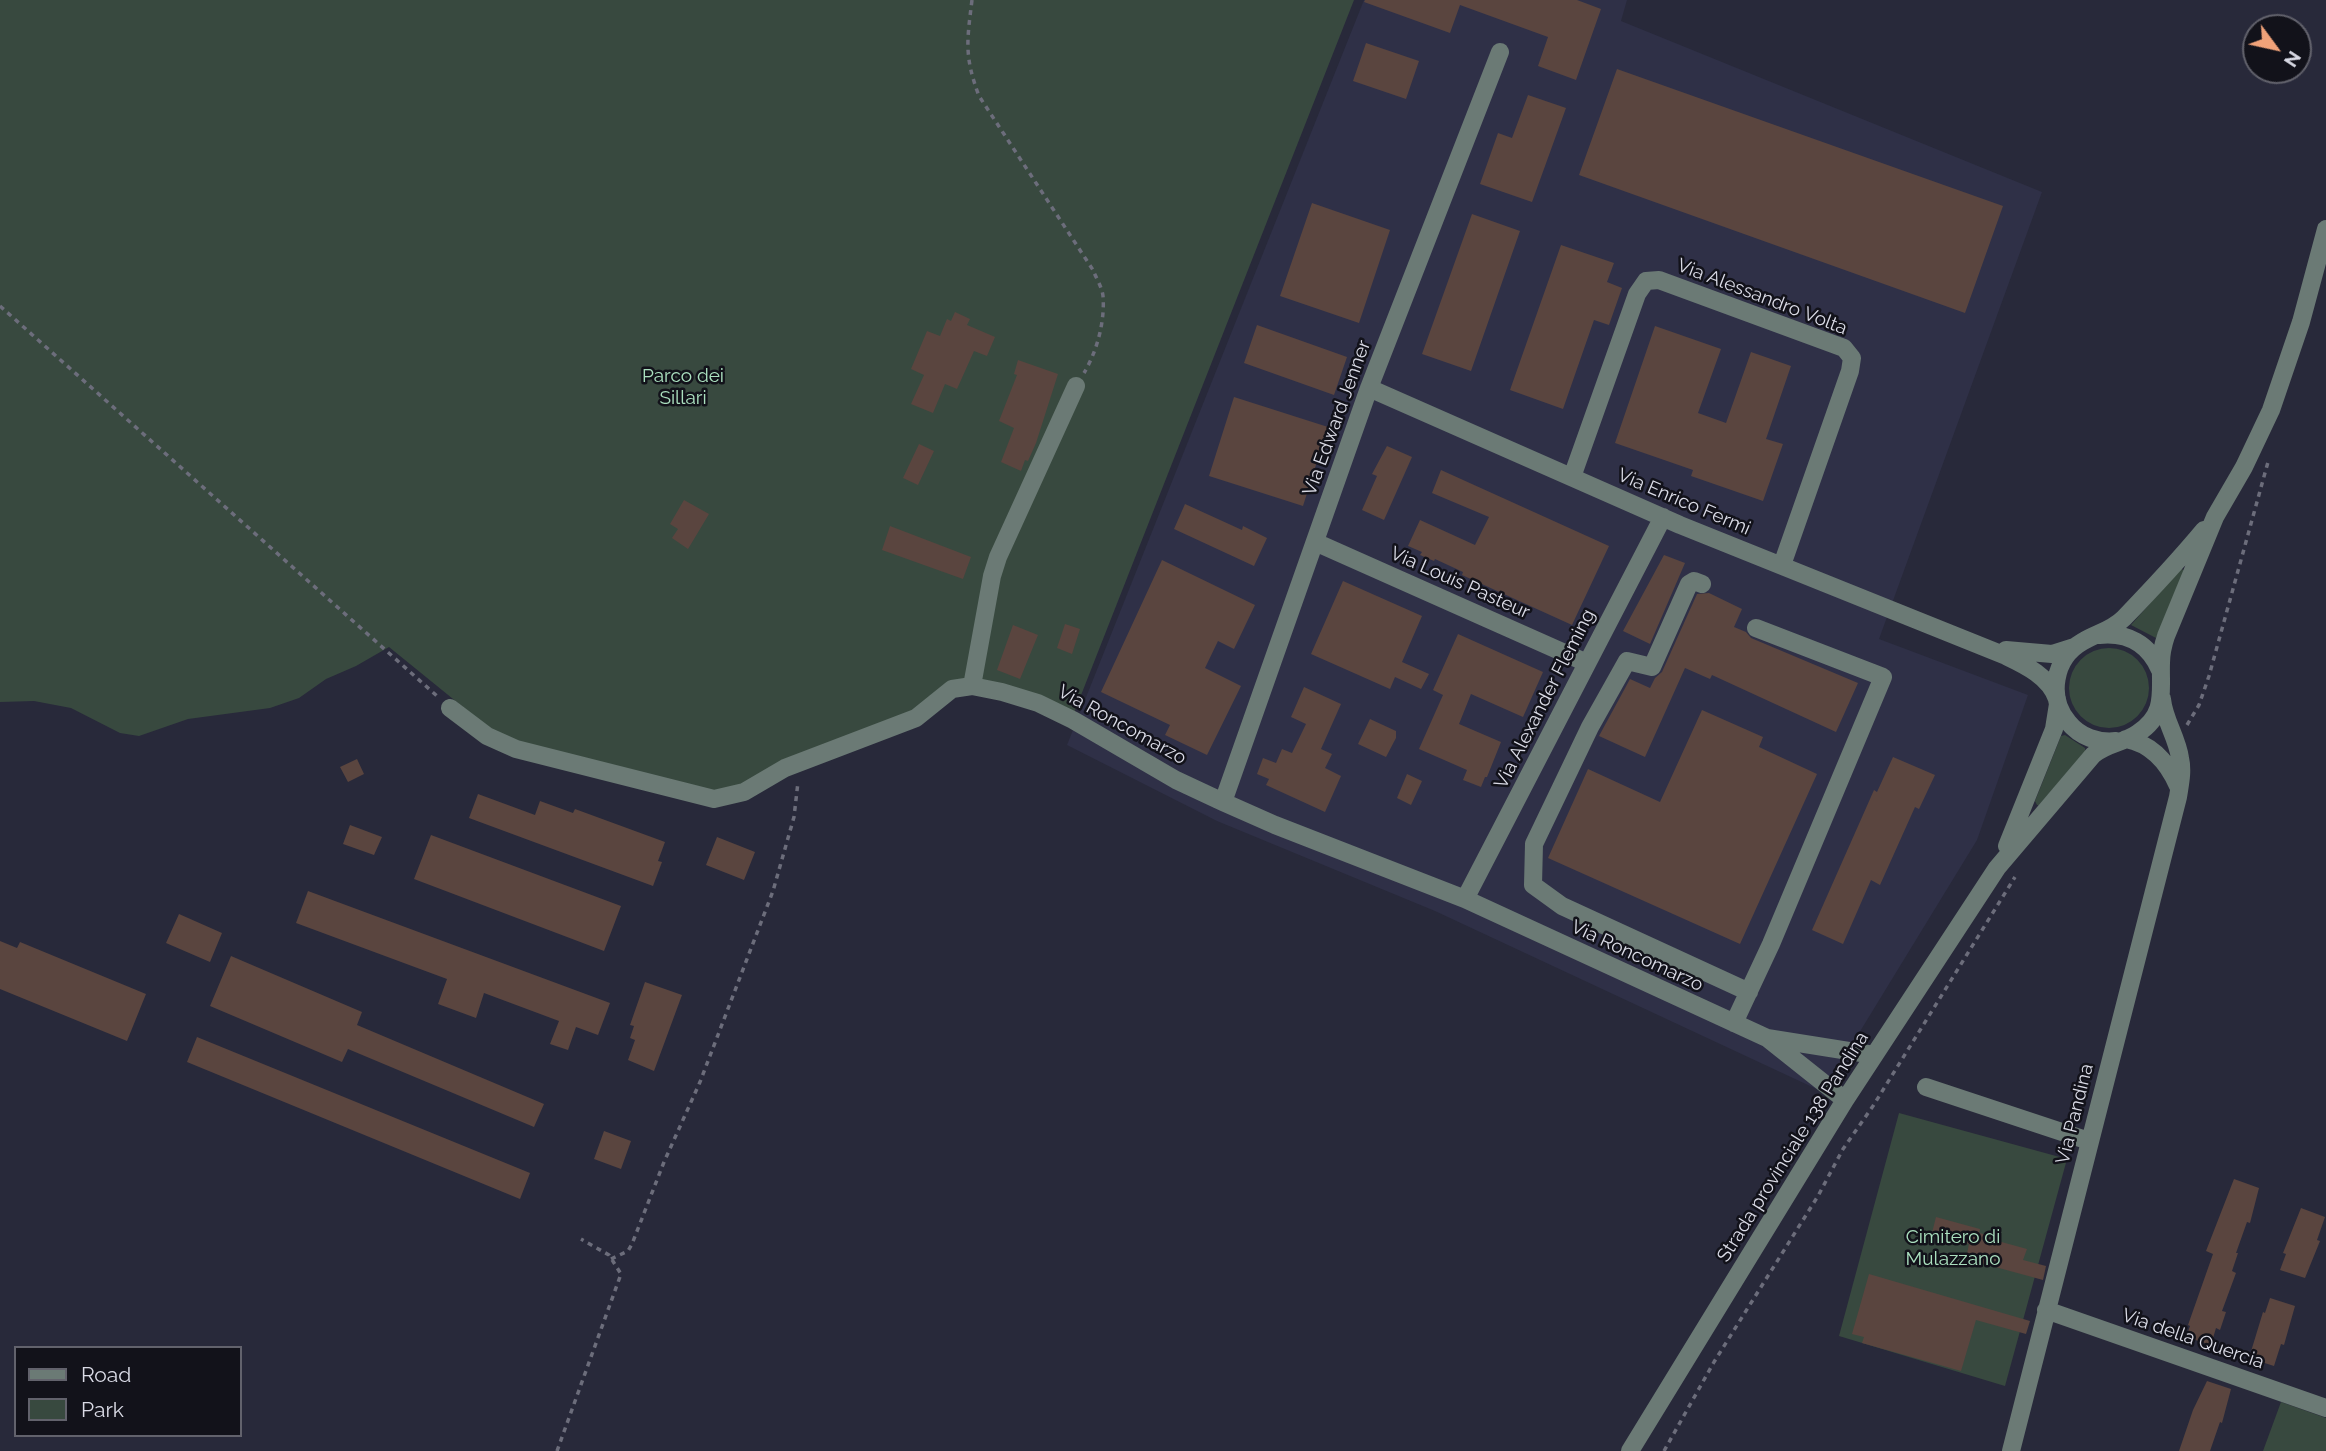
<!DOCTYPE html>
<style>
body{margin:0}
#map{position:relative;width:2326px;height:1451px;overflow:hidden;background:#28293a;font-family:Raleway,sans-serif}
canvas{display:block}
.legend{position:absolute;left:14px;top:1346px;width:228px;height:91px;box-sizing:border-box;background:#12121a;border:2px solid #62626c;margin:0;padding:9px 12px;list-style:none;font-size:21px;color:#dadbe6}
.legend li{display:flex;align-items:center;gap:14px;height:35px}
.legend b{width:35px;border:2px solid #62626c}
.north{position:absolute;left:2242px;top:14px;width:70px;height:70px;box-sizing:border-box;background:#12121a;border:2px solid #62626c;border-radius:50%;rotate:123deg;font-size:19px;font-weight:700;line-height:28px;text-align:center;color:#dadbe6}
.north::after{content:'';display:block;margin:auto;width:24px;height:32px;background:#f0a279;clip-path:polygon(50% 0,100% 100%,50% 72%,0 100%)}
</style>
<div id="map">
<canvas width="2326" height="1451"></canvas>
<ul class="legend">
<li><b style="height:9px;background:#6b7a75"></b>Road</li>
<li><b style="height:19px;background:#38493f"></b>Park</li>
</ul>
<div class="north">N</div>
</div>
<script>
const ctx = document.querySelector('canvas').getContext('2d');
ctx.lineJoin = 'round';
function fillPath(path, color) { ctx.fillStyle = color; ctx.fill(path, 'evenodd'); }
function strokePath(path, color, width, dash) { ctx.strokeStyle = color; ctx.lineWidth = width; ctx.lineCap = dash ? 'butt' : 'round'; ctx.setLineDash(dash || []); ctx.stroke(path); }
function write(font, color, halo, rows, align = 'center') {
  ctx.font = font + ' Raleway,sans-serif'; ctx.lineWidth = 5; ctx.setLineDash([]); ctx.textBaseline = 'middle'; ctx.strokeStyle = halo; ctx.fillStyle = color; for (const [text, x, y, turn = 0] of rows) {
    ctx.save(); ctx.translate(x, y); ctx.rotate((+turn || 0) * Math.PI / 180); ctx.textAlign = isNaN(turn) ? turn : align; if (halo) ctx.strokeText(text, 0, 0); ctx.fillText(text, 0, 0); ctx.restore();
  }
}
fillPath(new Path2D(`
 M1364,0H1627L1621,21L2042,192L1879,639L2028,695L1977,840L1823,1092L1435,911L1217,821L1067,745Z`), '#2f3047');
fillPath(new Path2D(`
 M0,0H1354L1074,713L976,679L912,713L742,786L715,793L520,744L490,729L389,647L356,666L326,679L299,698L270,708L188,719L139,736L120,733L71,708L34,701L0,702Z
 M2181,568L2184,571L2156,638L2131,625Z
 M2069 688a40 40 0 1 1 80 0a40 40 0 1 1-80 0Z
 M2065,735L2085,748V752L2039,805H2037L2035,801L2061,736Z
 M1899,1113L2067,1159L2005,1386L1839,1336Z
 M2281,1402L2326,1418V1451H2263Z`), '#38493f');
fillPath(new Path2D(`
 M1365,0H1577L1601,9L1576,80L1538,66L1548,37L1460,5L1450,33L1364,2Z
 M1366,43L1419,61L1406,99L1353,81Z
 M1617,69L2003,206L1965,313L1579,175Z
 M1528,95L1566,108L1532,202L1480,184L1498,133L1512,138Z
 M1312,203L1390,230L1359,323L1280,296Z
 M1472,214L1520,231L1471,371L1422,354Z
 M1561,245L1614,263L1607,282L1622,288L1609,325L1594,320L1563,409L1510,390Z
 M955,312L970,319L967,325L995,337L987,356L974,351L957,389L945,384L933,413L911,404L924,375L911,369L927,331L940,336L947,319L951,321Z
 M1257,325L1347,357L1334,395L1244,363Z
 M1655,326L1721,349L1698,413L1726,423L1751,352L1791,366L1766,439L1783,444L1763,501L1691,476L1693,470L1615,443Z
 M1018,360L1058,374L1036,443L1028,461L1025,460L1021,471L1001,462L1014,428L999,421L1017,375L1014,374Z
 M1234,397L1328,427L1303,506L1209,476Z
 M919,444L934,451L918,485L903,478Z
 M1387,446L1412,457L1384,520L1362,510L1377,476L1372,474Z
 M1441,470L1609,546L1572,625L1462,575L1463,572L1435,559L1434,561L1420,555L1422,552L1408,546L1420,520L1475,545L1489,517L1432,493Z
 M684,500L709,514L688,549L672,538L678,529L670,524Z
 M1185,504L1242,530L1243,526L1267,538L1254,566L1174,529Z
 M890,526L971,557L963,579L882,550Z
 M1664,555L1685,563L1650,644L1623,631Z
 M1162,560L1255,605L1234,649L1218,641L1205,668L1241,686L1207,755L1165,735L1170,725L1101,692Z
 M1343,581L1422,616L1402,662L1429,674L1421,689L1395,677L1390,689L1311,654Z
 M1709,593L1742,609L1734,627L1746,632L1751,638L1858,683L1836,732L1712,675L1710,679L1685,668L1645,757L1599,736L1630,679L1650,688L1655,678L1662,672L1697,594Z
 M1065,624L1080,629L1072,654L1057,648Z
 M1013,625L1038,635L1020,679L997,670Z
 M1458,634L1543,672L1523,717L1471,694L1459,724L1501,742L1487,777H1485L1481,787L1463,780L1467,770L1419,749L1443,695L1433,690Z
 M1304,687L1341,704L1321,749L1332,754L1325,768L1341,776L1325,812L1266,785L1269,779L1257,774L1263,758L1276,763L1282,749L1292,753L1306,724L1291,717Z
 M1702,710L1763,737L1759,747L1817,774L1740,944L1548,858L1588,769L1660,802Z
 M1370,719L1396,731V738L1386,757L1358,744Z
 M1893,757L1935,775L1919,809L1915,807L1880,885L1871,880L1843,944L1812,930L1874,790L1877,792Z
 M357,759L364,774L348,782L340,767Z
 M1407,774L1422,781L1411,805L1397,798Z
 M478,794L535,815L540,801L573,813L575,809L665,842L658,861L662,862L653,886L469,818Z
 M350,825L382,837L374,855L343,844Z
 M431,835L621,906L604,951L414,879Z
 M717,837L755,852L744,880L706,865Z
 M308,891L610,1003L598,1035L576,1027L568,1050L550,1044L559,1021L484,993L476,1018L438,1004L447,979L296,923Z
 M179,914L222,933L210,962L166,943Z
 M0,941L17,948L20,942L146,994L127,1041L0,989Z
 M231,956L362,1012L357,1025L544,1104L534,1127L348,1049L342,1062L210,1006Z
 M645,982L682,995L654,1071L628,1060L635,1040L630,1038L634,1026L630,1025Z
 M197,1037L530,1173L520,1199L187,1062Z
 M604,1131L631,1141L621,1169L594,1159Z
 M2234,1179L2259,1188L2250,1223L2247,1222L2236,1253H2238L2232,1271L2236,1273L2222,1311L2226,1312L2220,1330L2216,1328L2211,1345L2186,1337L2190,1326L2188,1325L2213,1254L2206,1251Z
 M2301,1208L2325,1217L2317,1240L2320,1241L2305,1278L2280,1270L2286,1254L2283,1253Z
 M1936,1217L1980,1229L1979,1233L1988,1235L1987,1238L2027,1249L2023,1260L2046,1266L2043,1280L1966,1259L1969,1244L1932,1233Z
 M1869,1274L2030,1321L2026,1334L1976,1320L1961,1371L1862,1343L1864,1337L1852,1334Z
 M2270,1298L2295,1306L2284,1345L2281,1344L2274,1366L2249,1358L2263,1312L2265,1313Z
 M2207,1381L2231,1389L2222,1423L2220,1422L2210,1451H2179L2193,1410Z`), '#5a453f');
strokePath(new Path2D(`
 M972,0C967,41 964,56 979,96L1093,270C1096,278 1102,287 1103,296C1105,322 1097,351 1084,373
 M0,306L437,696
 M2187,725L2199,705L2209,676L2268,462
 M611,1259L628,1251L632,1244L664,1162L700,1082L773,891L794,817L798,782
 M557,1451L621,1274L609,1255L581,1239
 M1664,1451L1714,1362L1818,1196L1843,1149L1873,1106L2015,877`), '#6c6d7b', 3.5, [5, 5]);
strokePath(new Path2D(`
 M1369,388L1680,525L2006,656C2025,665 2050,677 2057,699
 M1572,477L1637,294L1646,281L1659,280L1844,348L1852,358L1850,371L1782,565
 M1315,542L1587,663
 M1702,584L1694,581L1689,584L1652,667L1627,661L1590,727L1534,844L1533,885L1562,906L1749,992
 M2099,635C2127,632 2149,644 2160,670
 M2006,650L2052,654L2074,647
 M972,686L992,576L998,557L1076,386
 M450,708L487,736L516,749L714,799L744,792L785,768L916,718L952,689L972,686L1002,692L1038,703L1073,720L1176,780L1223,802L1275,825L1465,899L1767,1038L1845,1100
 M2126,739C2152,744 2168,763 2178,786
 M2116,741C2098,743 2080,737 2068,722C2047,697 2054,658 2082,642C2096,633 2111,631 2124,618C2151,590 2179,560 2204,530
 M1223,802L1369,388L1500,52
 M2007,846L2054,729L2058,704
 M1465,899L1663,517
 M1734,1023L1771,944L1883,677L1756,628
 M1767,1038L1874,1055
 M1926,1087L2089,1141
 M2046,1310L2326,1408
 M1630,1451L1845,1100L1997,868L2093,755C2107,743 2124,743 2138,733C2167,714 2160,692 2161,663C2161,654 2163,645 2166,636L2215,517L2244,467L2271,410L2301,322L2326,229
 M2011,1451L2178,797C2180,784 2183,771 2180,758C2177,737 2164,720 2162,699`), '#6b7a75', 18);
write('19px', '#dadbe6', '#12121a', [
 ["Via Alessandro Volta",1762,297,21],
 ["Via Edward Jenner",1337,418,-70],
 ["Via Enrico Fermi",1684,502,23],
 ["Via Louis Pasteur",1460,583,24],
 ["Via Alexander Fleming",1545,699,-63],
 ["Via Roncomarzo",1122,725,29],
 ["Via Roncomarzo",1637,956,25],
 ["Via Pandina",2075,1114,-76],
 ["Strada provinciale 138 Pandina",1793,1147,-58],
 ["Via della Quercia",2193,1339,19]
]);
write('19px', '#abe0bf', '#12121a', [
 ["Parco dei",683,376],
 ["Sillari",683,398],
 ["Cimitero di",1953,1237],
 ["Mulazzano",1953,1259]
]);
</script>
